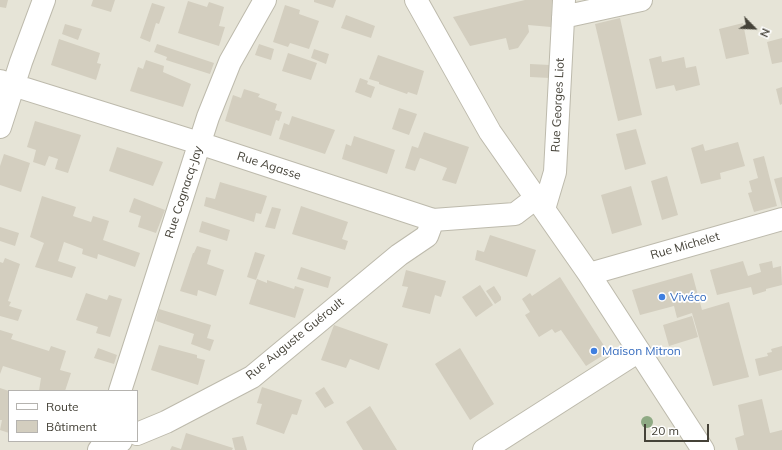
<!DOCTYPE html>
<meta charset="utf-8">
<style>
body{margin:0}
#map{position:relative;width:782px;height:450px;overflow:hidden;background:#f2f1e9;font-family:Mulish,sans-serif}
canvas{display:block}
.legend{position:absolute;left:8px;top:390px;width:130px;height:52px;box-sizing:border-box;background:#fff;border:1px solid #b5b3af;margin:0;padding:5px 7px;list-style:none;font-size:12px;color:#454238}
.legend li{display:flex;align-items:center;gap:8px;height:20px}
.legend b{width:20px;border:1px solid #b5b3af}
.north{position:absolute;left:734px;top:8px;width:40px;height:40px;-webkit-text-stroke:3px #fff;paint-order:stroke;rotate:114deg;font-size:11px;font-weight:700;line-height:16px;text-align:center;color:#454238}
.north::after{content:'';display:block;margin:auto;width:14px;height:18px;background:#454238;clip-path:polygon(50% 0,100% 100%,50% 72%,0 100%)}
.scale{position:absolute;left:644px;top:424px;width:65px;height:18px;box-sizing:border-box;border:2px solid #454238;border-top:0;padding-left:5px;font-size:12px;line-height:14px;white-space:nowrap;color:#454238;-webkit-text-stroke:3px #fff;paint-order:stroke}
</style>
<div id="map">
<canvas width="782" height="450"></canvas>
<ul class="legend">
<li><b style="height:5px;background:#fff"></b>Route</li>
<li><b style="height:11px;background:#d3cebf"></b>Bâtiment</li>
</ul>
<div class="north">N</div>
<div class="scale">20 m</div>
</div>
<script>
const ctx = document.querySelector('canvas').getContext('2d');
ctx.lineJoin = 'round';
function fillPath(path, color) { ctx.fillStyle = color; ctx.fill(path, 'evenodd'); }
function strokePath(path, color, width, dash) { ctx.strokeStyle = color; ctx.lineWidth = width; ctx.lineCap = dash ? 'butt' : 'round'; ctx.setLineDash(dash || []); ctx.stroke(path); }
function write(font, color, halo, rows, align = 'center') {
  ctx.font = font + ' Mulish,sans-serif'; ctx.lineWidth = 3.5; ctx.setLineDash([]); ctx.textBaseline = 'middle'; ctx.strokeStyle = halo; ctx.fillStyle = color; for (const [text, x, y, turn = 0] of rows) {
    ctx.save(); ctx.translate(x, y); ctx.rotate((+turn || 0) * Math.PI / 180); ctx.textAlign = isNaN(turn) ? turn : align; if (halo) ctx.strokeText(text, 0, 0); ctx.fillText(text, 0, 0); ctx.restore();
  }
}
fillPath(new Path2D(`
 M0,0H782V450H0ZM9,391H137V441H9Z`), '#e6e4d7');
fillPath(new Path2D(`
 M0,0H8L6,8L0,7Z
 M93,0H115L111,12L91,6Z
 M314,0H336L333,8L314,2Z
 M525,0H552L551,27L528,25L529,32L518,48L509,50L506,38L470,46L453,17Z
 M188,1L207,7L209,2L224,7L219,26L225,27L219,46L178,33Z
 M152,3L165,7L159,24L156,23L150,42L140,38Z
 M285,5L300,10L299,14L319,21L309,49L290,43L288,47L273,42Z
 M346,15L375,26L371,38L341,28Z
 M620,18L642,115L618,121L595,24Z
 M743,23L749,54L726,59L719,29Z
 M65,24L82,29L78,40L62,34Z
 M782,38V62L772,64L767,42Z
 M59,39L100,53L97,63L101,64L96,80L51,65Z
 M157,44L214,63L210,74L166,60L167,57L154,52Z
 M259,44L274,49L271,60L255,55Z
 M314,49L329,54L326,64L311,58Z
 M288,53L317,63L311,80L282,71Z
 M378,55L424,71L417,95L408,92L407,94L379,84V82L369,79Z
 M661,56L662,62L684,57L686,68L696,66L700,85L676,91L674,85L656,89L649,59Z
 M146,60L164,66L163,72L191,84L183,107L130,91L138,67L143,69Z
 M530,64L550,65V78L530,77Z
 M360,78L368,81L367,84L375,87L371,98L355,92Z
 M782,87V104L780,105L776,89Z
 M244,89L260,94L258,97L277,104L275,110L282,112L279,121L276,120L271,136L225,121L233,95L241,98Z
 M399,108L417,114L409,135L392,129Z
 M292,116L335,130L325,154L279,139L284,123L289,125Z
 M35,121L81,135L68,173L55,169L58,159L49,156L45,166L33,162L36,150L27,147Z
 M636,129L646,164L625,170L616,134Z
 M424,132L469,147L456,184L442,180L447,168L420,158L415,171L405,168L412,146L418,148Z
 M354,136L395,150L387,174L342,159L346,144L351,146Z
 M738,142L745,166L720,173L721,179L701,184L691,148L703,144L705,151Z
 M117,147L163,162L153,186L109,171Z
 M4,154L30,163L21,192L0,185V166Z
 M764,156L777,206L754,212L748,193L752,192L749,181L758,178L753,159Z
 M667,176L678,215L662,220L651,181Z
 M782,177V207L774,179Z
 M220,182L267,196L261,214L256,213L254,222L204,206L206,197L215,199Z
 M631,186L642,225L612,234L601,195Z
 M42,196L76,207L73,216L91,222L93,216L109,221L103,240L140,253L135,267L98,254L97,259L82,254L83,249L64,242L58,261L76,267L72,278L35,267L44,243L30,237Z
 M134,198L165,210L156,233L138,227L141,216L129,212Z
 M301,206L348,222L342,239L348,241L345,250L292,234Z
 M272,207L281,209L275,229L265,227Z
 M202,221L230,230L227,241L199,232Z
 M0,227L19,233L15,246L0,241Z
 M490,235L536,250L527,277L475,260L477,250L484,252Z
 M197,246L211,250L207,264L224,270L216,296L198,290L197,296L180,291L193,253H194Z
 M255,252L265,255L256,280L247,277Z
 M5,258L20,264L8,301L11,302L9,306L22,310L18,321L0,316V262L3,263Z
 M743,261L748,276L761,272L759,264L772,261L773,268L781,266L782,285L766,289V291L753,295L751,287L717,295L710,270Z
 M301,267L331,277L328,288L297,279Z
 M406,270L446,281L441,297L435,295L430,314L402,307L408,287L402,286Z
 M692,273L702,310L729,302L749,377L713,386L692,313L677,318L674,306L640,315L632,290Z
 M560,277L608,352L586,366L561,330L555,333L552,329L539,337L525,315L530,312L522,299L530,293L532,296Z
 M257,279L267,283V280L294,289L295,286L304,289L295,318L249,304Z
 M480,285L493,305L476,317L462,297Z
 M494,286L501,297V300L495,304L486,291Z
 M86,293L107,300L109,295L122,299L110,337L96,333L98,327L76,320Z
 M159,309L211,325L207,338L214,340L210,351L191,344L194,334L156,321Z
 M692,316L698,337L669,346L663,325Z
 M334,325L388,344L379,370L350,359L346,368L321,360Z
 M0,330L13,334L11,339L49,351L51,346L66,351L60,370L71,373L65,391H39L41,378L3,366L0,374Z
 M159,345L197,355V358L205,360L198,385L151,370Z
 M782,346V370L759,376L755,359L768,356L767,353L772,352L771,349Z
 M98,348L117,355L114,364L94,358Z
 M460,348L494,404L470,420L435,364Z
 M262,387L302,400L297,415L292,414L284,434L256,424L262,404L257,403Z
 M324,387L334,403L325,408L315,393Z
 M0,388L9,391V433L0,430L2,420H0Z
 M762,399L770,433L782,430V450H738L735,438L744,435L738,405Z
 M370,406L397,450H363L346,422Z
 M186,433L233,448L232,450H170L172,446L181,449Z
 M243,436L247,450H235L232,438Z`), '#d3cebf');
const minor = new Path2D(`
 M416,0L490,132L589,274L703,450
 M563,17L641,0
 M0,81L199,143L433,220L515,214L536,198
 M0,127L21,62L44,0
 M544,209L555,172L564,0
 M589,274L782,219
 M120,391L208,117L230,62L265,0
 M137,434L166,422L252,377L399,255L427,236L433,220
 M99,450L121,441
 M484,450L639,351`);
strokePath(minor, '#bdbaac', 24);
strokePath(minor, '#fff', 22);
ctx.fillStyle = '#8faa84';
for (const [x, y] of [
 [647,422]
]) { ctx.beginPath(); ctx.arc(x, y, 6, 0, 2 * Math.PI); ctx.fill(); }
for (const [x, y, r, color] of [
 [662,297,4,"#3f7fe0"],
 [594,351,4,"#3f7fe0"]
]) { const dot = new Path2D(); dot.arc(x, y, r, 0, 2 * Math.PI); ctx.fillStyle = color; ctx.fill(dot); strokePath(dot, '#fff', 1.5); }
write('12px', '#454238', '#fff', [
 ["Rue Georges Liot",558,105,-87],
 ["Rue Agasse",269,166,18],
 ["Rue Cognacq-Jay",184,192,-72],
 ["Rue Michelet",685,246,-16],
 ["Rue Auguste Guéroult",295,339,-39]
]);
write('12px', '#366cbe', '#fff', [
 ["Vivéco",670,297],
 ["Maison Mitron",602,351]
], 'left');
</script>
